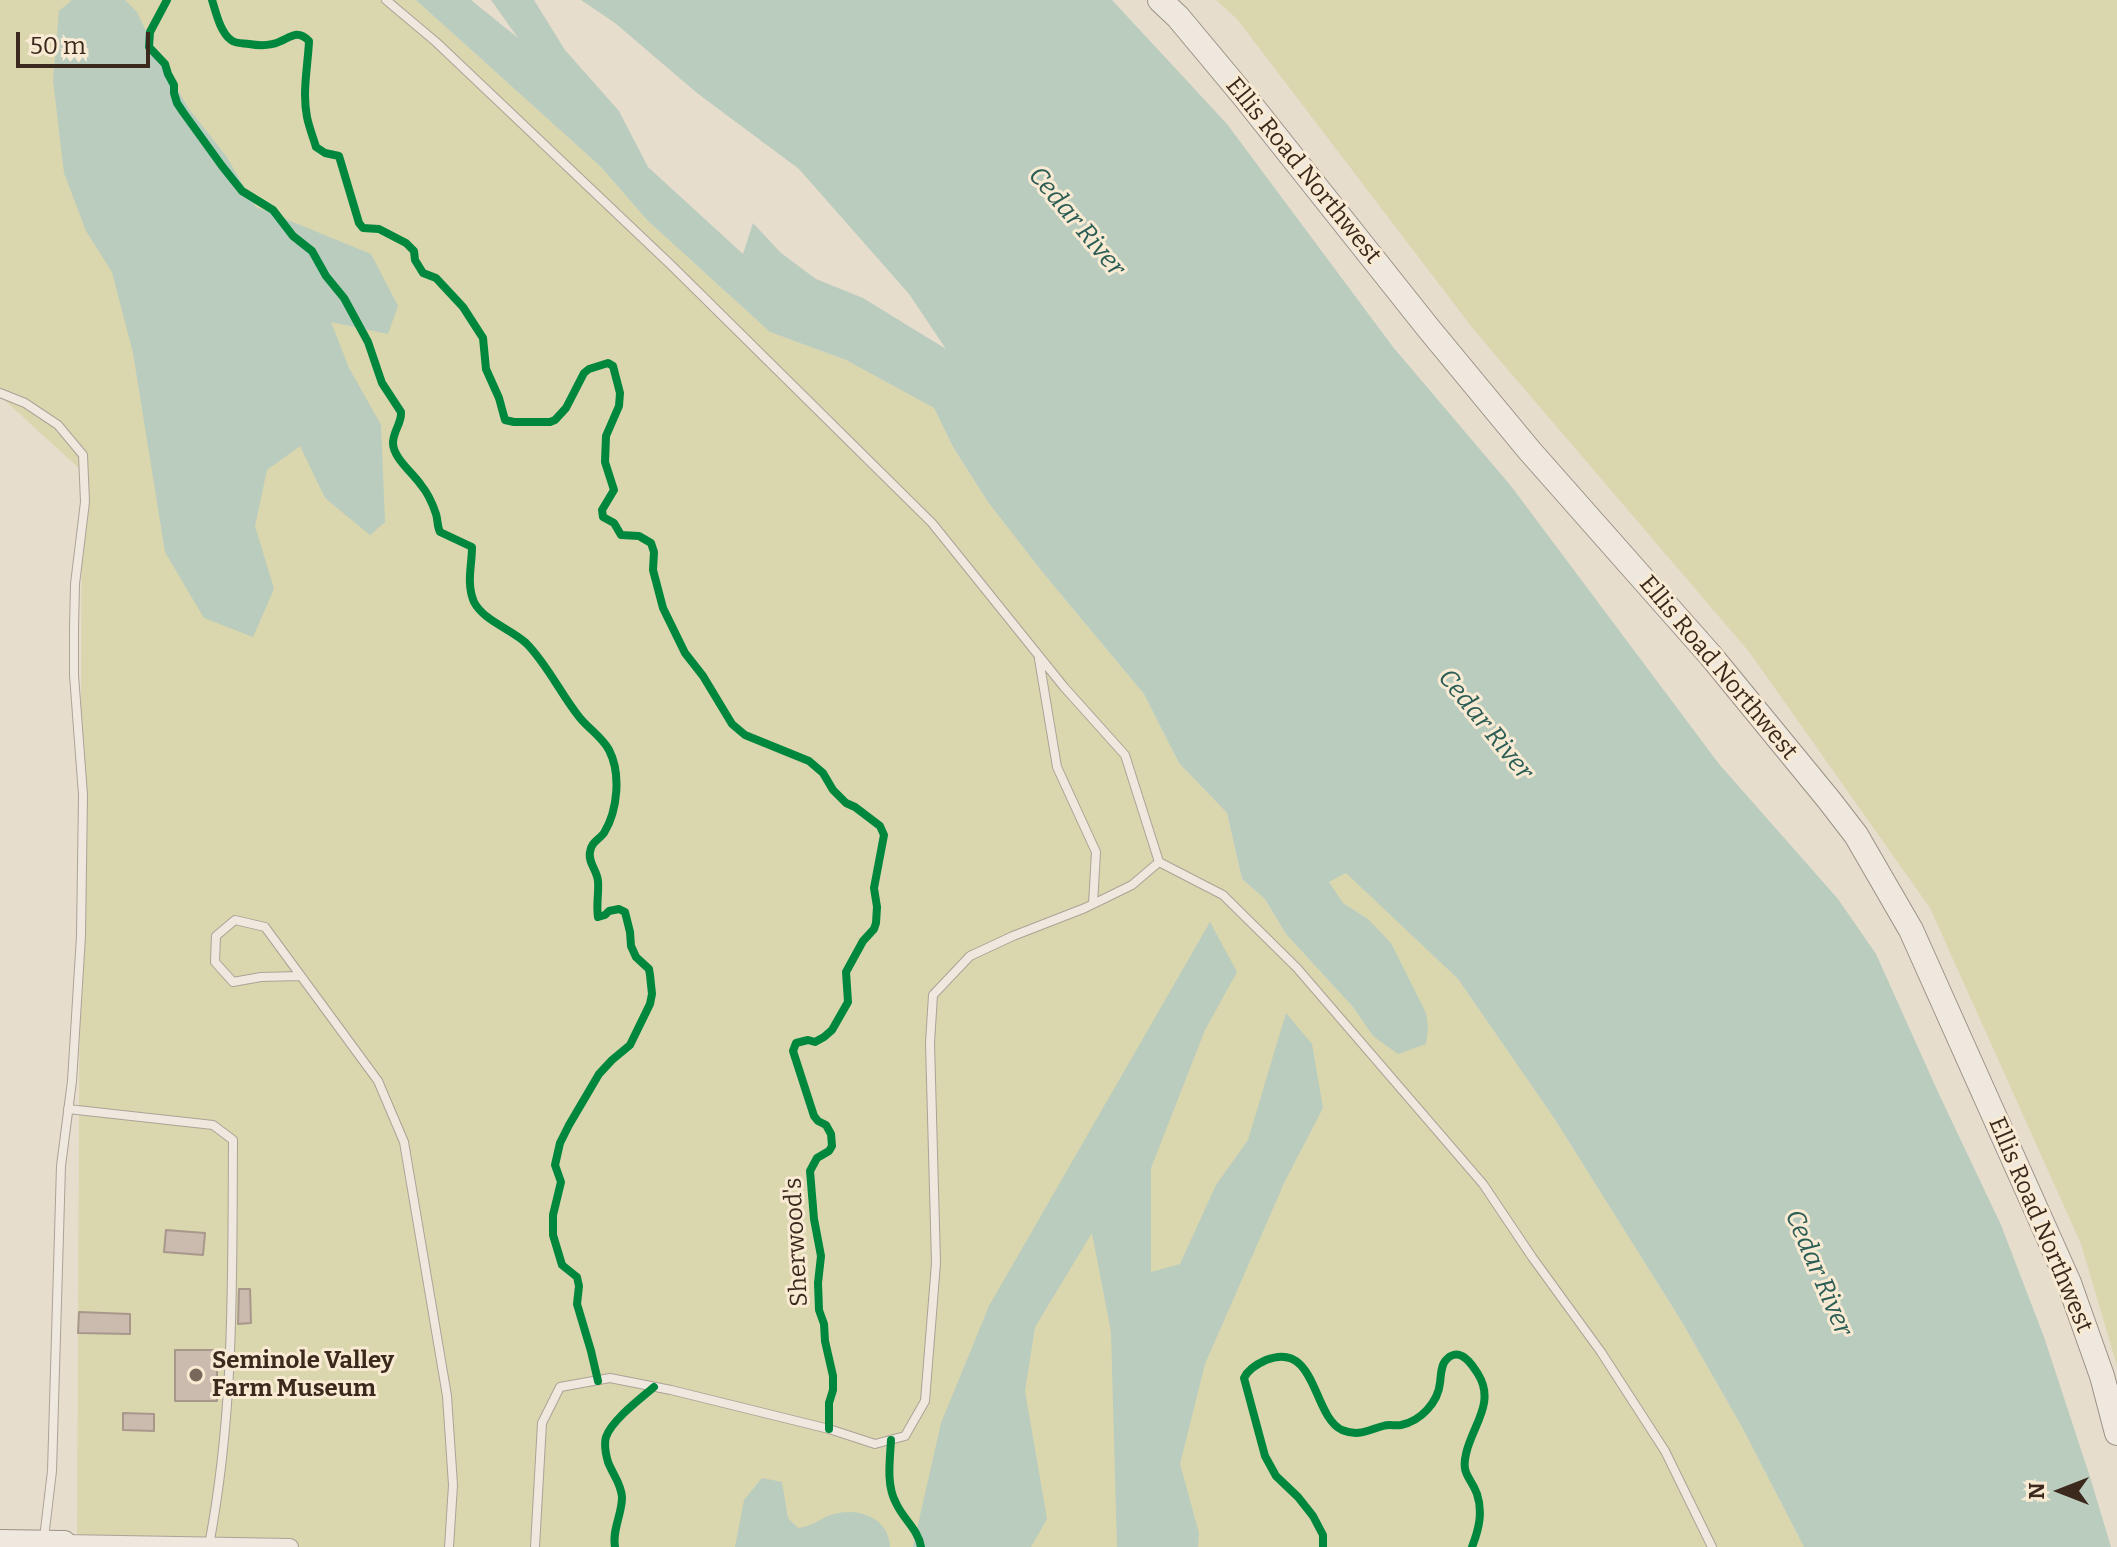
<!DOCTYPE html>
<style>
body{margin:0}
#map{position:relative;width:2117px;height:1547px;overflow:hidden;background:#e7ddcd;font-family:Bitter,serif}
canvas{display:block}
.north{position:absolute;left:2021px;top:1451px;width:80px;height:80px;-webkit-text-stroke:6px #f8ead3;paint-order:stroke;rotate:270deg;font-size:22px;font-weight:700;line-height:32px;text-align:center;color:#3c291d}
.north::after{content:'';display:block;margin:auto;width:28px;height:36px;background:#3c291d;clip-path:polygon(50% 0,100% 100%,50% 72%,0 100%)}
.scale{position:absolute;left:16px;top:32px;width:134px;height:36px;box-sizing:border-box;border:4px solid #3c291d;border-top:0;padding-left:10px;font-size:24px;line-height:28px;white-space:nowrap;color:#3c291d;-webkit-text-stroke:6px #f8ead3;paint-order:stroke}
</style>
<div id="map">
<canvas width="2117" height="1547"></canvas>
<div class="north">N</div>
<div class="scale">50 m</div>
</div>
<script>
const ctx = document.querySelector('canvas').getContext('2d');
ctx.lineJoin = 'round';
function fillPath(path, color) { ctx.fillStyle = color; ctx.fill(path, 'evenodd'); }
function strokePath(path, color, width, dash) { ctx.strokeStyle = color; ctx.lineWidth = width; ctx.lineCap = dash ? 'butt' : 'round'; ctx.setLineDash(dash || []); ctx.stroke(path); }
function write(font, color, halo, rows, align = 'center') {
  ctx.font = font + ' Bitter,serif'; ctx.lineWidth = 6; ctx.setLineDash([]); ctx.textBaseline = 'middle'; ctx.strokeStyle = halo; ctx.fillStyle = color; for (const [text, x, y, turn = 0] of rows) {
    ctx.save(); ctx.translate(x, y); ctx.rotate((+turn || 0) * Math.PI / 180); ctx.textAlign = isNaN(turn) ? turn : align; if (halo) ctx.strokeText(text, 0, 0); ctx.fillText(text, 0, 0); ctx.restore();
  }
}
fillPath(new Path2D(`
 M0,0H416L601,167L647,220L770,332L846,360L934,408L953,447L988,502L1044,574L1144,694L1179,763L1227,813L1242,879L1265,899L1286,934L1353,1007L1373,1036L1368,919L1343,903L1328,882L1346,872L1458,979L1554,1118L1682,1322L1742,1427L1804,1547H77L82,471L0,396Z
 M1216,0H2117V1366L2081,1244L1930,908L1750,653L1474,330L1237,19Z`), '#dad6ae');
fillPath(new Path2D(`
 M72,0H125L137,12L160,61L189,109L226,156L256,207L371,254L398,306L388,334L331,322L349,368L381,425L385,522L370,535L325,498L300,446L267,470L255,526L274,589L253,637L204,618L165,552L133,353L112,272L86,231L64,173L53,80L59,11Z
 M416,0H471L518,38L491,0H534L565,50L619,111L648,167L743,254L753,223L781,253L816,279L863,298L946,349L909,294L799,169L697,93L615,23L581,0H1112L1227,124L1393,347L1511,486L1719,764L1838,899L1876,954L1938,1092L2001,1225L2044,1337L2091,1480L2111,1547H1804L1742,1427L1682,1322L1554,1118L1458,979L1346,873L1329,882L1343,903L1368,919L1391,943L1426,1013L1428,1028L1426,1044L1398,1054L1373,1036L1353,1007L1286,934L1265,899L1242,879L1227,813L1179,763L1144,694L1044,574L988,502L953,447L934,408L846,360L770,332L647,220L601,167Z
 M1210,922L1237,972L1205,1030L1151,1168V1272L1180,1264L1216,1185L1248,1140L1286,1013L1312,1044L1323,1108L1285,1181L1205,1364L1180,1464L1199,1533L1198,1547H1117L1111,1332L1092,1233L1035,1327L1025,1391L1047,1519L1031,1547H913L941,1423L989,1306Z
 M762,1478L782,1482L788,1518L798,1528C814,1526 820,1518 834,1514C859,1507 889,1518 890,1547H735L744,1500Z`), '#b9ccbe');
const building = new Path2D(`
 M166,1230L205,1233L203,1255L164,1252Z
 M239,1289H250L251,1323L238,1324Z
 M79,1312L130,1314V1334L78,1333Z
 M175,1350H217V1401H175Z
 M123,1413L154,1414V1431L123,1430Z`);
fillPath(building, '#cbbaae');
strokePath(building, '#a8988c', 2);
const lane = new Path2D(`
 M386,0L436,42L671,265L932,523L1064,687L1125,755L1159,862L1223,895L1297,968L1483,1184L1532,1257L1601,1352L1665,1451L1712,1547
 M0,393L25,403L58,425L83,455L85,502L75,584L74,629V675L83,795L81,936L72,1081L61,1166L52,1471L44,1538
 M1039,659L1057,767L1096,852L1093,904
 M300,976L261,977L233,982L215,962L216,936L235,920L265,927L378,1081L404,1142L447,1396L453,1485L449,1547
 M68,1109L213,1125L233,1140C232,1277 235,1410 209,1545
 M535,1547L542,1423L560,1387L610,1378L671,1390L829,1429L875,1444L905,1436L925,1401L936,1263L930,1043L933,995L970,956L1013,936L1085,908L1132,885L1159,862`);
const street = new Path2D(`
 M64,1543L290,1547`);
const secondary = new Path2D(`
 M1160,0L1178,17L1243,95L1429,329L1529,450L1711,656L1829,800L1856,835L1911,930L2069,1283L2102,1376L2117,1433
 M0,1542L64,1543`);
strokePath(lane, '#aca296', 10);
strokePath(street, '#aca296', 18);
strokePath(secondary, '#9c9186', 26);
strokePath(lane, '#efe8df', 8);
strokePath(street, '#efe8df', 16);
strokePath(secondary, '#efe8df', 24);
strokePath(new Path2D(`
 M167,0L150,32L149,47L165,64L168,74L174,85V93L177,103L183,112L222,166L242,191L273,210L293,236L312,251L326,276L344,298L368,342L382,383L401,412C402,423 393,431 393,443C393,458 413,473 421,485C427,492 433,505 436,514C438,520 437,526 440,532L472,547C472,566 466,583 474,602C484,621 511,629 526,643C548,665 561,695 580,718C589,729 602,737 609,750C621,773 618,810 604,833C599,840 591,842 590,852C588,863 597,870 598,881C599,893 596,905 598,917L605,915L609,911L619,909L625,912L630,932L631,946L636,957L649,969L650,975L652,994L650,1004L630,1045L612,1060L599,1074L569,1125L560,1143L555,1165L561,1182L553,1215V1235L562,1265L577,1277L579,1286L577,1304L591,1351L598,1381
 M212,0C216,12 220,32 231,40C236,44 243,43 249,44C260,46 271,46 281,41C292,36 298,30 309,41C308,65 302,92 307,117C309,127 313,137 316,147L325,153L339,156L359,223L363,228L379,229L406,243L414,251L415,260L423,273L436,278L463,307L483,338L486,369L499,398L505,420L514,422H550L555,420L566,408L584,373L589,369L608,363L613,366L620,393L619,406L606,436L605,462L614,490L602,510L603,517L614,523L621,535L639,536L651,543L654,552L653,570L663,608L685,653L703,676L732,724L745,735L809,761L823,773L833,790L846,803L855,807L880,826L884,835L874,888L877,907L876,923L874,929L863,941L846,972L848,1002L832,1030L824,1037L815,1042L808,1040L796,1043L793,1051L814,1116L818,1121L826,1125L831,1134L832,1146L829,1151L817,1158L810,1171L814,1219L821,1256L818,1283L819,1310L824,1324L825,1341L833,1376V1390L829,1403V1429
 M891,1440C890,1460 886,1485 896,1503C903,1519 918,1529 921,1547
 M615,1547C612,1529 622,1515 622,1497C621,1483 613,1475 608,1462C606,1455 604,1444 606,1437C612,1420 640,1399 654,1387
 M1323,1547V1535L1313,1516L1298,1497L1276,1476L1265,1456L1244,1378C1248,1369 1257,1364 1266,1360C1317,1340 1312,1416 1342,1430C1359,1437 1368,1430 1383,1426C1389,1424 1395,1426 1401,1425C1421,1421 1438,1402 1440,1383C1441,1375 1441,1365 1446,1360C1450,1355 1456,1353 1462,1356C1469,1359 1474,1368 1478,1374C1496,1403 1472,1426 1466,1454C1461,1475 1471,1477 1477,1494C1483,1512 1479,1529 1472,1547`), '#00873e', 8);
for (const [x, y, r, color] of [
 [196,1375,8,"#78685b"]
]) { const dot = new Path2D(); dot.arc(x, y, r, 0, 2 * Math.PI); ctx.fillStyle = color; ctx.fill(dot); strokePath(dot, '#f8ead3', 3); }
write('24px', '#3c291d', '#f8ead3', [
 ["Ellis Road Northwest",1303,171,51],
 ["Ellis Road Northwest",1718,668,50],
 ["Ellis Road Northwest",2040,1225,67],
 ["Sherwood's",797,1242,-93]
]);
write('bold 24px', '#3c291d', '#f8ead3', [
 ["Seminole Valley",212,1361],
 ["Farm Museum",212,1389]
], 'left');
write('italic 26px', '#2b5d55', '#f8ead3', [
 ["Cedar River",1076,222,50],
 ["Cedar River",1485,725,51],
 ["Cedar River",1818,1273,67]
]);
</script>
